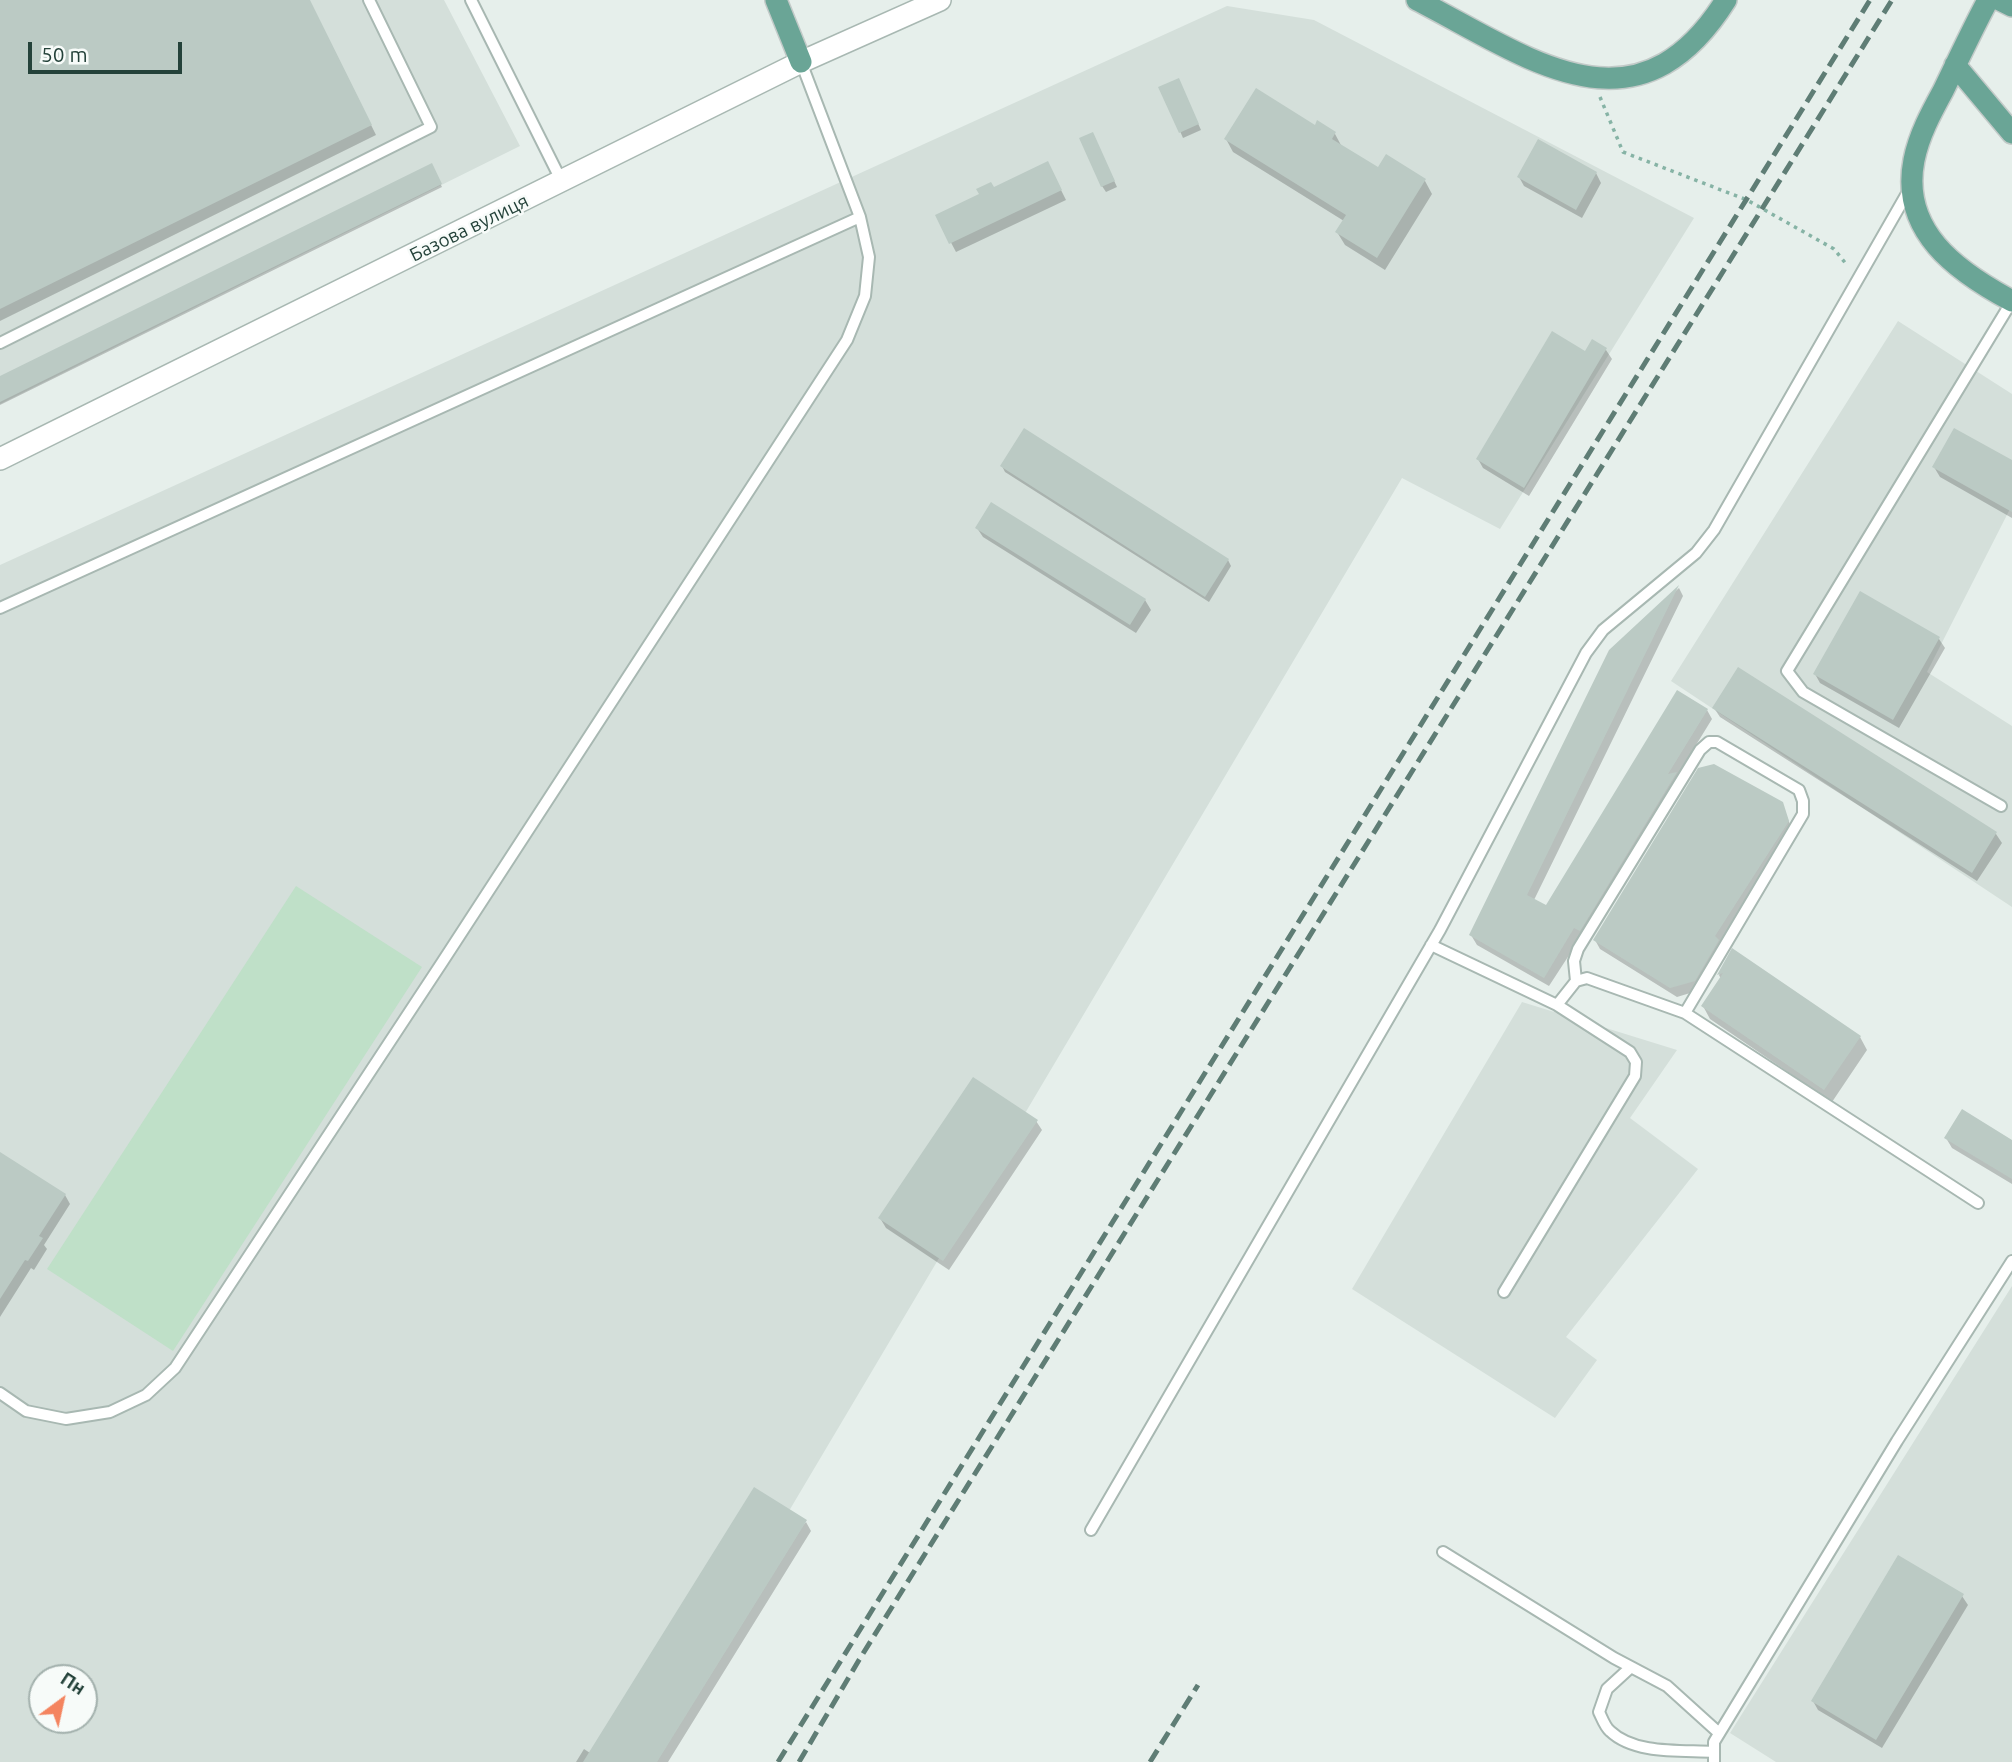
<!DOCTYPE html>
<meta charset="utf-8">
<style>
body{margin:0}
#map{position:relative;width:2012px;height:1762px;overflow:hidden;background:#e6efeb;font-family:Ubuntu,sans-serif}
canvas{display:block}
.north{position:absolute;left:28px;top:1664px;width:70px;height:70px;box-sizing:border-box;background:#f7fbf9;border:2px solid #a3b1ad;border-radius:50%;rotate:33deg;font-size:19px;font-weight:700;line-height:28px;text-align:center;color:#24423a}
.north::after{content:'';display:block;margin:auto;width:24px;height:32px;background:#f4845f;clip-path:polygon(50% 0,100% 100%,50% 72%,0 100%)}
.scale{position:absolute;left:28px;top:42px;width:154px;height:32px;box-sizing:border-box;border:4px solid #24423a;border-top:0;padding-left:9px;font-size:21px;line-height:24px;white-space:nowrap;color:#24423a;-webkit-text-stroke:5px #f7fbf9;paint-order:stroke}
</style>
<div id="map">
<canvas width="2012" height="1762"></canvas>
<div class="north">Пн</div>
<div class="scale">50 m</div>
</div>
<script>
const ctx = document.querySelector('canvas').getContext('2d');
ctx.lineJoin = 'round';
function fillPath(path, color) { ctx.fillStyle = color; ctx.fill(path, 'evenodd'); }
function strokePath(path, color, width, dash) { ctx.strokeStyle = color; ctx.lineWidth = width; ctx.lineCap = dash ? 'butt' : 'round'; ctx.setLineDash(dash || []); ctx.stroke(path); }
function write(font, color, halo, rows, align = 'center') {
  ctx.font = font + ' Ubuntu,sans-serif'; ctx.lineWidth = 5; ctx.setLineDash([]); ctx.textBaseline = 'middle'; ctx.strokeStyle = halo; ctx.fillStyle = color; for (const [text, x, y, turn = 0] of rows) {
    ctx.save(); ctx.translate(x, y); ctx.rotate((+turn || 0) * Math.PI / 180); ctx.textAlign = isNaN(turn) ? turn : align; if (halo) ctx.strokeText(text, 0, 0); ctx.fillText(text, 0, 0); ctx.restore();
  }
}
fillPath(new Path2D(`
 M0,0H444L520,146L0,404Z
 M1227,6L1314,20L1694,218L1500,529L1402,478L640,1762H0V565ZM42,1678H84V1720H42Z
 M1898,321L2012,394V505L1927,672L2012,726V907L1671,681Z
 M1522,1002L1677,1050L1630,1118L1698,1169L1566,1337L1597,1360L1555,1418L1352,1289Z
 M2012,1286V1762H1776L1730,1733Z`), '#d4dfda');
fillPath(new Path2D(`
 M296,886L422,967L173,1351L47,1269Z`), '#bfe0c8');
fillPath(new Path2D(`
 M0,0H309L376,135L0,321Z
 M1181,86L1201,130L1183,138L1161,87Z
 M1315,127L1335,134L1342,147L1378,169L1425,181L1432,194L1385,270L1345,245L1337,232L1344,221L1233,152L1226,139Z
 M1095,140L1117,187L1106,192L1102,186Z
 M431,165L442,187L0,405V378Z
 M1052,172L1066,200L956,252L937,216L993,189Z
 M1596,173L1601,183L1582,218L1524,186L1519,177Z
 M1606,350L1612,359L1529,496L1483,468L1478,459L1586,354Z
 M2012,462V518L1940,477L1934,467Z
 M1002,466L1228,560L1231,566L1209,602L1005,472Z
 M977,528L1145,600L1151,610L1136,633L983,537Z
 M1679,588L1683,596L1534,900L1547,907L1707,710L1712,719L1677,776L1681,783L1549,986L1477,945L1471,935L1610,651Z
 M1861,593L1939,639L1945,648L1899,728L1820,683L1815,674Z
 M1739,669L1996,834L2002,843L1977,881L1720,717L1714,708Z
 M1782,804L1793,832L1700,990L1677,997L1600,949L1595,940Z
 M1733,951L1860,1037L1867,1050L1832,1102L1710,1019L1703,1006L1721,979L1719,975Z
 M1036,1121L1042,1130L949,1270L886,1228L880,1218Z
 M1946,1138L2012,1142V1184L1952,1148Z
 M0,1153L65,1195L70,1204L44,1245L47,1249L34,1270L31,1268L0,1317Z
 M806,1522L811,1531L668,1762H576L584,1749L590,1753Z
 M1962,1596L1968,1605L1882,1748L1818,1710L1813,1701Z`), '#0003');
fillPath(new Path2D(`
 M0,0H310L372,125L0,309Z
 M1179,78L1199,124L1179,133L1158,87Z
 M1256,88L1315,125L1317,120L1336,132L1332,139L1378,167L1386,154L1426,179L1377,258L1335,232L1346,215L1224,139Z
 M1093,132L1115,181L1101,187L1079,138Z
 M1538,139L1597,172L1576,210L1517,177Z
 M1048,161L1062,190L949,244L935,215L979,194L976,189L991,182L994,187Z
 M432,163L442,184L0,402V376Z
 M1552,331L1585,351L1592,339L1607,348L1524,488L1476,459Z
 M1024,428L1229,559L1205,597L1000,466Z
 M1954,428L2012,460V512L1932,467Z
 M991,502L1146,599L1130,625L975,528Z
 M1679,585L1527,895L1546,905L1677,690L1708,709L1668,774L1677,772L1580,931L1574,928L1544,978L1469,935L1609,650Z
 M1860,591L1940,637L1893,720L1813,674Z
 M1738,667L1997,832L1972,873L1712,708Z
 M1714,764L1783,802L1789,821L1715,936L1719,940L1695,981L1670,988L1593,940L1698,768Z
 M1732,948L1861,1036L1824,1090L1701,1006L1723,973L1717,975Z
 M973,1077L1038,1120L943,1261L878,1218Z
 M1962,1109L2012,1140V1179L1944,1138Z
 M0,1152L66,1194L39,1236L43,1238L28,1261L25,1260L0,1299Z
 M754,1487L807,1520L657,1762H583Z
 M1898,1555L1964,1594L1876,1740L1811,1701Z`), '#bbcac4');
const service = new Path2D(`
 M471,0L562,182
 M0,343L431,127L369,0
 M0,608L860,217
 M2001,806L1803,692L1787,671L2012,301
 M1431,945L1557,1005L1630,1052L1636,1062L1635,1076L1504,1292
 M1576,981L1574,961L1578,949L1700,750L1709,742H1717L1799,790L1803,801V814L1685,1013
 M1557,1005L1576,981L1587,978L1685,1013L1978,1203
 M0,1393L26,1411L66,1419L110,1412L146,1395L175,1368L443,961L847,340L865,296L869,257L860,217L801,62
 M1091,1530L1440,930L1586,653L1603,630L1696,553L1714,530L1909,190
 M1443,1552L1614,1658L1667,1686L1719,1733
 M1631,1667L1607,1689L1599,1712C1602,1718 1605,1727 1610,1731C1635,1755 1682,1750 1714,1752
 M1714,1762V1742L1897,1441L2012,1261`);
const minor = new Path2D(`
 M0,459L801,62L940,0`);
const primary = new Path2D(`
 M776,0L801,62
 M1417,0C1528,57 1636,143 1726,0
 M1988,0C1972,30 1958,60 1943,91C1931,113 1919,135 1914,160C1900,231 1956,271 2012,301
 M2000,0L2012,6
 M1955,65L2012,133`);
strokePath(service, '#a8b8b2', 14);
strokePath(minor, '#a8b8b2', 24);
strokePath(primary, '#c2cac8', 24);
strokePath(new Path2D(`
 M1600,97L1623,152L1747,200L1834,249L1847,265`), '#86b3a5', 3.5, [3.5, 5]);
strokePath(service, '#fff', 10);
strokePath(minor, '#fff', 21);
strokePath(primary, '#6aa596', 21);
strokePath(new Path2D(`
 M778,1762L1870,0
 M799,1762L859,1660L1892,0
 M1150,1762L1198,1685`), '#5f7d75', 5, [14, 7]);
write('19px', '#24423a', '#f7fbf9', [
 ["Базова вулиця",469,228,-26]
]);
</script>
